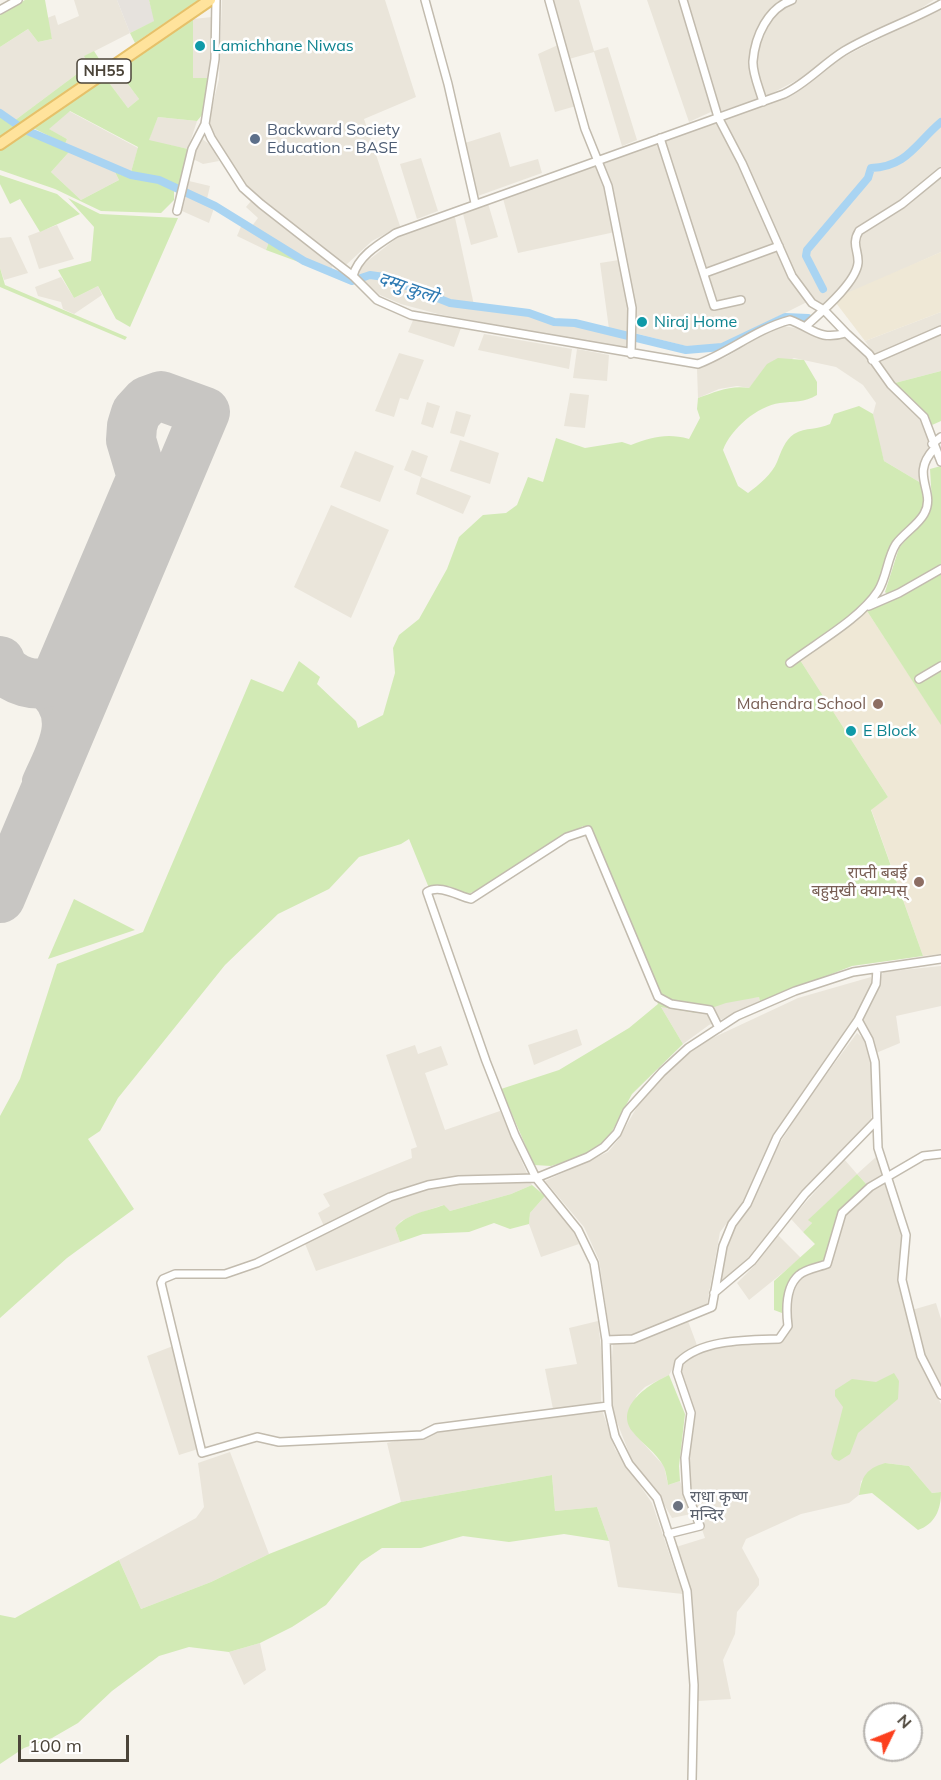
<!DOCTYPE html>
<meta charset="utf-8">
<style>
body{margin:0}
#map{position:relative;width:941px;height:1780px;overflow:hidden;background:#f6f3ec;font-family:Mulish,sans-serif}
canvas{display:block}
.north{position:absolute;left:863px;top:1702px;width:60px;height:60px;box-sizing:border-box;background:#fff;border:2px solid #b7b4b0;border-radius:50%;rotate:47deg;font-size:16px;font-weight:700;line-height:24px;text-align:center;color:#4b4439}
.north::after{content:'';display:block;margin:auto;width:21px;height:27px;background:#fc3f1d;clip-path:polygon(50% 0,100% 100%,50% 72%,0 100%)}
.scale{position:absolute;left:18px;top:1735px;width:111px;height:27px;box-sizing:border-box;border:3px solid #4b4439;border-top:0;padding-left:8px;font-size:18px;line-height:21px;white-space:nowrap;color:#4b4439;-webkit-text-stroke:4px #fff;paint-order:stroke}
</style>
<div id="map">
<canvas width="941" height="1780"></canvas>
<div class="north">N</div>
<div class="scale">100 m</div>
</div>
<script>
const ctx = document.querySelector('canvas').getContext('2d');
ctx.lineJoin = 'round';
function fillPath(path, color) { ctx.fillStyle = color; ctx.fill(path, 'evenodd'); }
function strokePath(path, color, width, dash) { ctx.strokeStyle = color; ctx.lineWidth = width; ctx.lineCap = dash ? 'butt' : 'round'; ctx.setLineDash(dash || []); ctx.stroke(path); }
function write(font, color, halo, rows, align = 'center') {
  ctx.font = font + ' Mulish,"Noto Sans Devanagari",sans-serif'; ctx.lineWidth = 5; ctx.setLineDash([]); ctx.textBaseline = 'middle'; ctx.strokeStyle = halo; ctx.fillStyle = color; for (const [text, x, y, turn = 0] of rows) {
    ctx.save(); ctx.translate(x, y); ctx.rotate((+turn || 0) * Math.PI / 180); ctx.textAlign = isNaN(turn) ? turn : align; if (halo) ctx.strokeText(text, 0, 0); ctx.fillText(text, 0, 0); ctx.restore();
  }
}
fillPath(new Path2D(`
 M74,0H117L130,33L85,56L89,65L14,121L0,111V47L28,29L38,42L52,39L47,18L55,15L58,25L79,16Z
 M222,0H385L416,97L364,119L400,226L372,241L346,265L245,186L208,124L219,79Z
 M551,0H579L594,51L608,47L637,140L622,146L594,52L569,59Z
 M647,0H679L713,111L689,122Z
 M683,0H934L915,12L845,45L799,79L767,96L721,111Z
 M941,7V252L820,307L802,289L724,118L796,92L830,64Z
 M212,17L209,78H193V19Z
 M558,45L576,106L555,112L538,54Z
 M116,68L139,99L128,108L104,76Z
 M69,111L138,148L131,172L65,144L67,139L48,129Z
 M158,117L197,121L188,149L148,141Z
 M717,120L776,246L807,302L721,345L686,346L634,333L633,295L613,196L602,161Z
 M500,132L510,167L538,159L542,173L475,197L465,143Z
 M201,138L213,147L219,161L203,164L193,159Z
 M69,152L115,172L119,180L81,200L51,172Z
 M421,158L438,211L417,219L400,164Z
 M598,161L615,232L518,253L502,195Z
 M189,181L210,186L207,199L186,192Z
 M186,196L214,208L209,223L182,211Z
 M487,200L498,237L471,245L462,210Z
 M251,201L333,265L330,271L305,259L252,226L258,218L246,207Z
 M454,213L474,305L451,302L384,277L370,274L360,277L358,275L361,266L402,234Z
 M242,224L270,239L266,250L237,236Z
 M57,225L74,259L39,269L28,236Z
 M11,237L28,273L4,280L0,268V238Z
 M619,260L629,309V334L609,329L600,263Z
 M370,276L383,278L450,303L529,314L553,324H575L630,338V351L438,314L401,304L380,295L361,279Z
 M61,277L74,298L98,286L102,295L74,314L63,309L61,302L38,296L35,287Z
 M941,312V371L895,383L865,341Z
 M414,318L461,328L454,347L408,332Z
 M784,326L806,330L827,341L845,336L860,349L888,388L917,414L931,445L920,470L921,483L884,461L875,429L873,414L876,403L863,385L836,367L794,358L758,377L749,388L737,386L719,389L698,398L697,369L726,357L769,331Z
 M484,334L572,349L569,369L478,350Z
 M577,349L609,355L607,381L573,378Z
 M399,353L424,360L408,400L400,398L394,417L375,411Z
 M570,393L589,395L585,428L564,426Z
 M427,402L440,406L433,428L421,424Z
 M456,411L471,415L464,437L450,433Z
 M460,440L499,453L490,484L450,471Z
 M412,450L428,456L421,477L471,496L463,514L416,494L421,477L404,470Z
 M355,451L394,466L380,502L340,487Z
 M331,505L389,530L351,618L294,587Z
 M941,966V1006L896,1016L900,1043L876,1053L863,1020L883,972Z
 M871,977L872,983L856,1019L801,1094L758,1168L743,1202L720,1232L707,1304L633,1337L610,1336L599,1260L584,1227L545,1181L608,1152L618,1140L641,1100L671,1067L706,1041L798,998Z
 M759,997L760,1002L709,1025L683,1044L661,1007Z
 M577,1029L582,1045L534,1065L528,1045Z
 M857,1033L866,1041L873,1062L871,1119L748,1259L720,1284L726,1246L735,1224L753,1201L778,1146L805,1103Z
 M415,1045L418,1054L441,1046L448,1065L425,1073L445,1130L500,1111L532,1185L511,1194L450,1211L443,1205L414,1215L401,1221L395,1228L400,1242L316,1271L302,1236L324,1226L318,1213L330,1206L323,1194L412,1158L411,1149L417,1147L386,1055Z
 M876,1157L885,1174L868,1186L857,1174L809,1220L812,1223L803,1232L791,1219L844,1159L857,1174Z
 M887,1180L902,1239L901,1282L910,1322L921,1363L941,1404V1492L932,1493L909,1466L885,1463L861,1481L859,1495L849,1503L801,1514L746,1539L742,1548L759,1579V1585L737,1612L735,1634L723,1660L731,1699L698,1701L695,1653L676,1547L705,1538L689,1493L687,1474L693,1413L678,1372L680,1362L687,1356L710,1348L780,1340L790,1327L787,1308L801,1276L844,1214L871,1188Z
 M545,1196L573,1231L579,1244L541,1257L529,1224L530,1213Z
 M778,1235L801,1258L749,1300L737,1283L756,1264Z
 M936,1303L941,1319V1388L924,1357L912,1310Z
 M598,1321L602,1357L601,1404L553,1409L545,1369L577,1364L569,1328Z
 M688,1321L698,1348L677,1361L669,1375L645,1387L637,1395L629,1411L633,1432L664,1466L668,1485L680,1481L691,1514L672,1518L658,1494L633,1463L613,1412L610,1390L613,1342L634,1341Z
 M173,1346L198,1449L179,1455L147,1356Z
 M602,1410L615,1449L652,1503L683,1594L618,1587L609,1541L597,1507L555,1511L552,1475L401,1502L387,1443L457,1429Z
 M230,1452L269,1554L211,1582L141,1609L119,1560L196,1518L204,1507L198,1463Z
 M260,1643L266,1670L244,1685L229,1652Z`), '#eae5da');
fillPath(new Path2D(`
 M117,0H149L155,21L130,33Z`), '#e6e2dd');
fillPath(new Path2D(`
 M941,252V312L865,341L833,299Z
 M867,611L941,724V954L923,956L871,809L888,797L800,660Z`), '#efe8d6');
fillPath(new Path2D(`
 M25,0H45L52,39L38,42L28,29L0,47V14Z
 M149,0H197V1L135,43L130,33L154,21Z
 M193,13V78H209L202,115L197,121L158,117L149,140L188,149L180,190L156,177L131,172L138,147L70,111L49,129L67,139L65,144L31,127L104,76L128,108L139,99L116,68Z
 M94,51L103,65L21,125L14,121L89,65L84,56Z
 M0,115L17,127L0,139Z
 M25,132L69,152L51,172L81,200L119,180L115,172C136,183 154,175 174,190V200L161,213L101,211L55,189L0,170V150Z
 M0,175L57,194L80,214L40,232L20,199L10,204L0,184Z
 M68,198L100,214L178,218L130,327L116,319L98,286L74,298L58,270L91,261L94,227Z
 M270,239L304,263L334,275L266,250Z
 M0,268L5,285L127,337L125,340L0,287Z
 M778,358L804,360L817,382V395C804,403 794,401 780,403C757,406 731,429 723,450L738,486L748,493C759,485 772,474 777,462C781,452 785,440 794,434C806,427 818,430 830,424L834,414L859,406L873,414L884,461L921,483L924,504L922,512L887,556L877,589L860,607L867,611L888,595L885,592L899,548L928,513L932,503L930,469L941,466V725L867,611L800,660L888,797L871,810L923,956L852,966L760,1002L759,997L726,1003L697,1013L661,1007L683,1044L632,1094L609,1137L598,1147L584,1156L551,1166L534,1165L501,1089L559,1070L629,1028L658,1004L583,826L490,885L468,894L448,886L429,888L409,839L401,844L359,857L329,889L278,914L225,965L118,1098L100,1131L88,1139L134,1209L67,1258L0,1318V1116L20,1079L57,964L143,932L251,679L283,692L299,661L320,677L317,684L356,721L358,728L383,715L395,673L393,648L399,635L419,619L447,569L459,537L483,515L506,513L517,505L528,477L543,482L556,438L585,448L622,442L631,445C652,437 667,433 689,439L700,418L697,409L698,398C716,392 730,385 749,388L767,364Z
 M941,371V421L932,425L922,409L895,383Z
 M74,899L135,930L48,959Z
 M857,1174L868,1186L841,1213L825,1261C789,1273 793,1279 782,1313L774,1310V1281L815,1244L803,1232L812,1223L808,1220Z
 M532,1185L545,1196L530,1213L529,1224L510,1229L494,1223L469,1232L423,1234L400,1242L395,1228C406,1214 427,1211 444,1205L450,1211L511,1194Z
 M894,1373L899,1381L898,1399L858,1433L850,1454L839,1461L834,1459L831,1454L843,1407L835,1396V1390L852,1379L876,1382Z
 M669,1375L685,1414L679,1466L680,1481L668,1485C667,1479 666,1472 664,1467C657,1453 641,1443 632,1431C614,1406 651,1383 669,1375Z
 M885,1463L909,1466L932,1493L941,1492C941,1510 935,1524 918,1530L872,1493L859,1495C862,1476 866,1469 885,1463Z
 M552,1475L555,1511L597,1507L609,1541L564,1534L509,1542L463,1536L421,1548H382L361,1562L326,1605L292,1627L260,1643L229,1652L189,1647L159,1656L112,1691L78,1723L52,1738L24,1748L0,1764V1615L15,1618L119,1560L141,1609L211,1582L269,1554L401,1502Z`), '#d2eab5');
strokePath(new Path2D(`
 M0,113L23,129L131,175L159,180L215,206L304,261L352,281L370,275L384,277L450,303L529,313L554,322L575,323L686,350L722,347L785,317L808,318
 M823,289L806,256L807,250L868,178L871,168C907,167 916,143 941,122`), '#a9d4f2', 8);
strokePath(new Path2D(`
 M0,680C12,685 26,694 40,696C76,701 86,650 97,625
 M32,780C43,753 69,716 35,695`), '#c8c6c3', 20);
strokePath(new Path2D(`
 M0,661C6,681 42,691 57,677L142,477L131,440L132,426L136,413L147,401L161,396L205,412L0,898`), '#c8c6c3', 50);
const street = new Path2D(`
 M216,0L215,59L205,124L211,138L243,188L261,204L353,276L377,300L411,315L698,364C730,352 756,329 790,320C814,329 819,341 846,333L869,354L891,385L924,417L941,462
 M425,0L448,84L475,203
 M549,0L585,129L608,186L632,308L631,354
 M683,0L718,117L742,163L792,276L812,303L824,310L846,333
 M0,10L18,0
 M763,102C760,90 752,73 753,61C755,36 768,8 792,0
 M660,138L714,306L741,300
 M177,211L192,149L205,124
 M705,273L779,246
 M353,276C358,256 379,244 396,233L784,94C807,83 823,64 844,51C874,33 910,21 941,4
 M806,326C820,313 856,283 858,263C859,251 851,244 859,231L902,204L941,172
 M872,360L941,330
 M932,444L941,437
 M869,606L899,593L941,569
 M790,663C816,643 860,619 878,591C887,577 887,558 896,544C904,533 918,525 924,514C937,491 909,476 934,449
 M919,679L941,666
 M858,1020L869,1040L875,1062L878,1148L906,1235L902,1280L921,1356L941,1395
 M714,1293L752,1261L805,1194L876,1121
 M606,1340L633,1339L712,1307L723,1246L732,1224L747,1204L777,1137L858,1020L876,984L877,969
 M608,1406L436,1428L422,1435L279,1442L257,1437L202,1453L161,1283L163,1279L175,1274H225L257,1263L390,1197L428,1185L459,1180L536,1178L588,1157L604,1147L617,1133L627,1111L662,1072L688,1048L737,1016L795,991L853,972L941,959
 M668,1534L700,1526L687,1493L685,1458L691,1413L677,1372L679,1362C702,1339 748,1340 779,1339L788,1326C786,1310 785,1287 799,1275C805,1269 819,1267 827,1264L842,1213L870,1187L923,1156L941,1154
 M692,1780L694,1685L687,1591L657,1498L629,1464L615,1436L608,1406L606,1340L594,1263L578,1230L536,1178L515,1135L486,1061L427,892C440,884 458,896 471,899L567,837L588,830L658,997L671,1004L710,1010L719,1028`);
const primary = new Path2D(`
 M0,144L210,0`);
strokePath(street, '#c2bbae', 10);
strokePath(primary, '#e6c16a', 14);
strokePath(street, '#fff', 7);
strokePath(primary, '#ffe39c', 10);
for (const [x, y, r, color] of [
 [200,46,6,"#0f9aa8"],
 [255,139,6,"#5c6f8a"],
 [642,322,6,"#0f9aa8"],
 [878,704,6,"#8d6e63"],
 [851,731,6,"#0f9aa8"],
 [919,882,6,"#8d6e63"],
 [678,1506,6,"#6b7280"]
]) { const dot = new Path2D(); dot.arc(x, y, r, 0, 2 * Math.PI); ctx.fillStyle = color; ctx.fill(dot); strokePath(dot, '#fff', 2); }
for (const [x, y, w] of [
 [104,71,54]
]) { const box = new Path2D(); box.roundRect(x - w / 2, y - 12, w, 24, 4.5); ctx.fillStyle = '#fff'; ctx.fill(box); strokePath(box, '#4b4439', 1.5); }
write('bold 15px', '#4b4439', null, [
 ["NH55",104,71]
]);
write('16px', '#0d838f', '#fff', [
 ["Lamichhane Niwas",212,46],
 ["Niraj Home",654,322],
 ["E Block",863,731]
], 'left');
write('16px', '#4e5e75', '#fff', [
 ["Backward Society",267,130],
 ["Education - BASE",267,148]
], 'left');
write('16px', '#785e54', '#fff', [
 ["Mahendra School",866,704],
 ["राप्ती बबई",907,873],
 ["बहुमुखी क्याम्पस्",907,891]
], 'right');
write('16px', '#5b616d', '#fff', [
 ["राधा कृष्ण",690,1497],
 ["मन्दिर",690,1515]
], 'left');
write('italic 18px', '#2e7ab2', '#fff', [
 ["दम्मु कुलो",408,288,19]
]);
</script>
